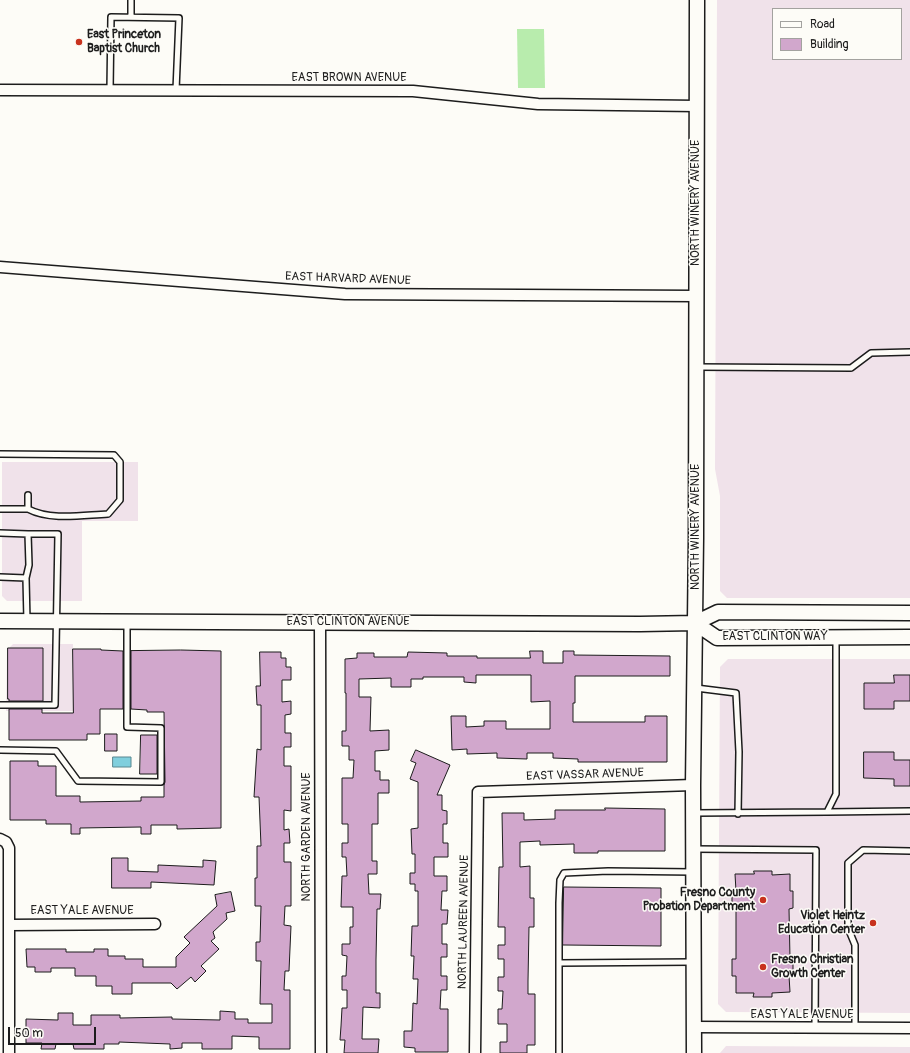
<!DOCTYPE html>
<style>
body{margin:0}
#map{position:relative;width:910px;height:1053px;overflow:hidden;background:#fdfcf7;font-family:Pangolin,sans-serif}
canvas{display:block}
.legend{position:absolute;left:772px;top:8px;width:130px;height:52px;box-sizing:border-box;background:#fdfcf7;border:1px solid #a3a29f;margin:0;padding:5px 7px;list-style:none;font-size:12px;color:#1c1c1c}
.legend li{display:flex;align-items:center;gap:8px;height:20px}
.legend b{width:20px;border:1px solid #a3a29f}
.scale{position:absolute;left:8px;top:1027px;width:88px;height:18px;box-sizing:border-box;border:2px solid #1c1c1c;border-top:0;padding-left:5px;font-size:12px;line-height:14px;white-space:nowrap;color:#1c1c1c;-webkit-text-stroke:3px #fdfcf7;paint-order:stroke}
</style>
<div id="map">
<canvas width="910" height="1053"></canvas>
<ul class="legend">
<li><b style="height:5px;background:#fdfcf7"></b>Road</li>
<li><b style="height:11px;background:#d1a7cc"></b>Building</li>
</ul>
<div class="scale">50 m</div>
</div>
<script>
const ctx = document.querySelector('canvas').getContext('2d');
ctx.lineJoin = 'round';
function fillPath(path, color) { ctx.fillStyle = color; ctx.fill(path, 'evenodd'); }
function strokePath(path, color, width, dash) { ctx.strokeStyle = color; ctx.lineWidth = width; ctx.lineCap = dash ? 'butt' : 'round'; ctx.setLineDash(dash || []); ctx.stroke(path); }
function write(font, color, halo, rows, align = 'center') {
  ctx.font = font + ' Pangolin,sans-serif'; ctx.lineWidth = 3; ctx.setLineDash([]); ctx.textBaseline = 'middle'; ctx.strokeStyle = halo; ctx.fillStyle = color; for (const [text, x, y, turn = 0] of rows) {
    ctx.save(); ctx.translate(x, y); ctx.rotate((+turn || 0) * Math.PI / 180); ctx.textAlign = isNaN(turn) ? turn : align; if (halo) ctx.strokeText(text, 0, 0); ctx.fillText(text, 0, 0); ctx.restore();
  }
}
fillPath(new Path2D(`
 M717,0H910V598H727L720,591V496L715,469ZM773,9H901V59H773Z
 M2,462H138V521H82V601H7L2,596Z
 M13,644H73V711H6L7,650Z
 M728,659H910V1013L726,1012L718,1004L720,667Z
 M726,1046L910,1047V1053H720Z`), '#f0e2ea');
fillPath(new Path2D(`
 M517,29H544L545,88H518Z`), '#b8ecad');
const water = new Path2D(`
 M113,757H131V767H113Z`);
fillPath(water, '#80cfdd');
strokePath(water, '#588790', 1);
const building = new Path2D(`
 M8,648H43V701H9V699H8Z
 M73,649H101V650L123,651V709H100V734H87V740H9V709H42V713H73Z
 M181,650L221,651V828L177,829V825H151V834H141V827L80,828V834H71V824H46V820H10V761H38V766H56V796H80V802L141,801V797H164V785L165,782L164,712H147V710L131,709V651Z
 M530,651H543V663H563V651H574V655L670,656V676H575V703H573V722H645V716H667V762H578V759L553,758V753H527V759L497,758V753L467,754V749L452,750L451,716H466V727L484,726V721H506V729H550V701L531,702V675H476V683L464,682V677H423V679H411V687H391V678L359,679V697H371L370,731L389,730V750L375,751V771H380V780H389V793H378V824H372V861H377V874H368L369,894H381L380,909H377L376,960V993H380V1008L363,1007L362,1039H379L378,1053H344L345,1040H340L341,1026L342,1008H347V990H342V976H346L347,956L342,955V944H350V927H353V907H341L342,876H347L346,857H342V843H348V824H342V778H353L354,760H349V746H342V731H346V693H345V659L357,658V653H374V657H407L408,652L447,653V656H477V658H530Z
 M260,652H281V658H286V667H291V680H282V702L291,701V714L285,715V733H291V747H284V766H291V811L284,810V830L289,829L290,843H284V862H291V906H285L284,925L291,926L289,971H285L284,990H290V1049H259V1037L232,1036V1049H202V1043H182V1048L170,1049V1044L119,1042V1044H104V1049H74L73,1044H56L55,1049H41L42,1043H26V1019L58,1020V1013H73V1025H91V1015H120V1018L172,1017V1019L220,1020V1011L235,1012V1019H248V1023H272V1004H260L261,961H256V942H260L261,906H255V878H257V846H261L259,797H254L257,749L261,750V705H257L256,686H260Z
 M894,675H910V701H894V709H864V683H894Z
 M105,734H117V751H105Z
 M141,735H157V774H140Z
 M416,750L450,765L437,795H442V810L447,811V824H443V843H448V857H434V876H447V891H442L441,910H448L447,924H442V944H447V957H441V976H447V990H441L440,1009H448V1052H415V1048L404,1047V1031H412L413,1003L417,1004L418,979H413L414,956H411L412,926H418V891H415V884H410V873H415V854H412L411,829L418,828V782L410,779L416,763L411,761Z
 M864,752H894V760H910V786H894V779L864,778Z
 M605,808L665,809V851H598V853H574V844L540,845V841L520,842V867L530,866V898H534V927H529L528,981V994H535V1045H527V1053H500V1042H507V1024H498V1009H502L503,991H498V977H504V959H498V945H505V927H498L499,867H503L502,813H524V820L555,819V810H605Z
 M112,858H128V871L158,872V865L203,867V860L216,861L214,885L151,882V888H112Z
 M754,871H772V875L790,874V891H793V908L789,909L790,959H793V976H789L790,992L772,993V997H753L754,993H736V976H732V959H736V909L732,908V891H736L735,874H754Z
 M564,887L661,888V946L563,945Z
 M231,892L235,911L226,913L227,919L213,932L215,938L211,941L219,949L201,966L206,971L195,982L191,977L177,989L171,983H132V994H112V986H96V976H75V968H51V972H35V967H27L26,949H66V952H94V949H108V956H125V959H143V967H176V957L190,943L184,937L217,906L215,895Z`);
fillPath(building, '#d1a7cc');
strokePath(building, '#1c1c1c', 1);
const lane = new Path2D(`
 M131,17V0
 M110,90L111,17L179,18L176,90
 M697,367L851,368L871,353L910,352
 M0,454L114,455L120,462V500L108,514C83,515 51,521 28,509
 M0,509H28V495
 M0,533L28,534L29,565L26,578
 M0,577L26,578L27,621
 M696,688L736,693L739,752L738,814
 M0,705H55L58,534H28
 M0,750L56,751L78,781L161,782V728L127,727V623
 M827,812L910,811
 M695,813L827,812L836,794V638
 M694,849L816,850L815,1028
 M559,963L692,962
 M855,1028V945L848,928V863L863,850L910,851
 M559,1053V903L560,880L564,873L608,871L693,872`);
const street = new Path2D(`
 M0,90L413,91L538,104L697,106
 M0,267L345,294L696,296
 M320,622L321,1053
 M0,839L6,842L9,848V1053
 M9,925L155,924
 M693,1027L910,1028
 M475,1053L478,792L693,785`);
const secondary = new Path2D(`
 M0,621L640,624L695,623L718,612L910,613
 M695,623L717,638L910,637
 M694,1053L693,785L696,538L697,0`);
strokePath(lane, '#1c1c1c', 8);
strokePath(street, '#1c1c1c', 13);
strokePath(secondary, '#1c1c1c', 17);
strokePath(lane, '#fdfcf7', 5);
strokePath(street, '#fdfcf7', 10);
strokePath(secondary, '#fdfcf7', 14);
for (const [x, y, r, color] of [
 [79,42,4,"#c8321e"],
 [763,900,4,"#c8321e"],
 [873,923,4,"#c8321e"],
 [763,967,4,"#c8321e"]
]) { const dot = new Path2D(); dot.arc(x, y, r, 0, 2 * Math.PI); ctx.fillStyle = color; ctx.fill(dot); strokePath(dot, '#fdfcf7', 1.5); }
write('bold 12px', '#1c1c1c', '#fdfcf7', [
 ["East Princeton",87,35],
 ["Baptist Church",87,49],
 ["Fresno County",755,893,"right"],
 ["Probation Department",755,907,"right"],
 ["Violet Heintz",865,916,"right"],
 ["Education Center",865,930,"right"],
 ["Fresno Christian",771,960],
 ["Growth Center",771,974]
], 'left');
write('12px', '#1c1c1c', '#fdfcf7', [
 ["EAST BROWN AVENUE",349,78],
 ["NORTH WINERY AVENUE",696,203,-90],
 ["EAST HARVARD AVENUE",348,279,2],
 ["NORTH WINERY AVENUE",696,527,-90],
 ["EAST CLINTON AVENUE",348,622],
 ["EAST CLINTON WAY",775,637],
 ["EAST VASSAR AVENUE",585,775,-2],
 ["NORTH GARDEN AVENUE",307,837,-90],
 ["EAST YALE AVENUE",82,911],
 ["NORTH LAUREEN AVENUE",464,922,-89],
 ["EAST YALE AVENUE",802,1015]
]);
</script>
